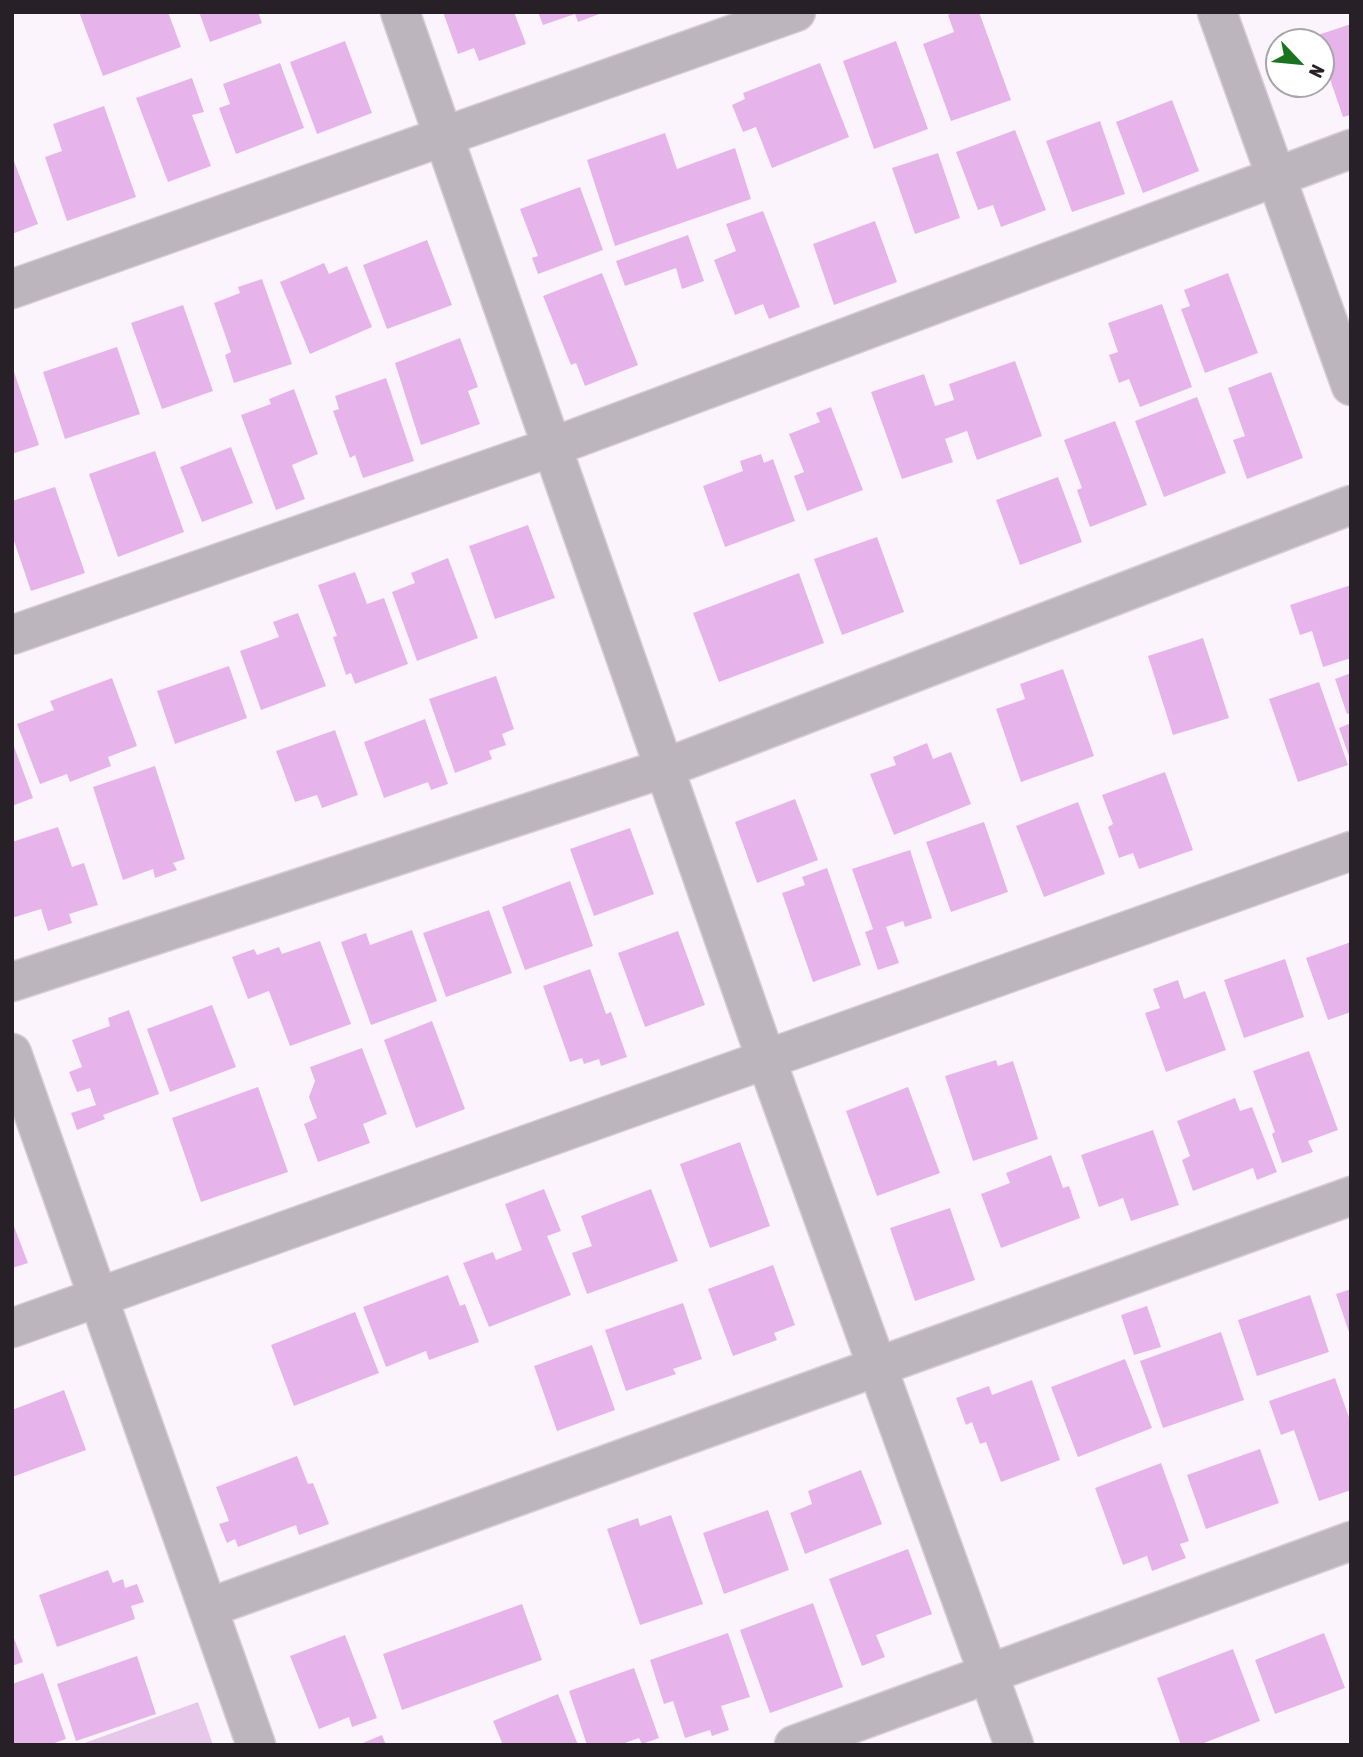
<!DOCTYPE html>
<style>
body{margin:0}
#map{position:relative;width:1363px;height:1757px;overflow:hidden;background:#fcf4fc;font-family:"Asap Condensed",sans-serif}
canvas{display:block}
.frame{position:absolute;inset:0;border:14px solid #272027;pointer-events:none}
.north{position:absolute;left:1265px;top:28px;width:70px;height:70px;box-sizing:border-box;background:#fff;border:2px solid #a9a6a9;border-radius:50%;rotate:116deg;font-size:19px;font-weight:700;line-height:28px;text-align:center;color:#272027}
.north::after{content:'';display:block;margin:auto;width:24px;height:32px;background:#1a731f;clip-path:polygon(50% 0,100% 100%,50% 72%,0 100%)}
</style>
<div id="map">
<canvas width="1363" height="1757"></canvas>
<div class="frame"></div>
<div class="north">N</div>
</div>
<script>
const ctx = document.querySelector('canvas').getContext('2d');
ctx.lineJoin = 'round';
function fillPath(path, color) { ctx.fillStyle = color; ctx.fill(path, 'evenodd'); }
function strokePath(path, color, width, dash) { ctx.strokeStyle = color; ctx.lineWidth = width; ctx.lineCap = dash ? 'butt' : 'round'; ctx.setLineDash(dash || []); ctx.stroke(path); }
fillPath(new Path2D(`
 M198,1702L213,1745H79Z`), '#e8c8ea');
fillPath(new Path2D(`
 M79,12H168L181,47L103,76Z
 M199,12H258L262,23L210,42Z
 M443,12H514L526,44L479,61L474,48L458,54Z
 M538,12H602V13L578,22L575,14L543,25Z
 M954,12H979L1011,100L951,121L923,44L954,32L948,15Z
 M1351,24V115L1343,117L1321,53V42H1317L1315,36Z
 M345,41L372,113L317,134L290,62Z
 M896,41L928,129L874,149L843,61Z
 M280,63L304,128L236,154L219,108L230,104L223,84Z
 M820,63L849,137L772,168L756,127L743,132L732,105L745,99L743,93Z
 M192,78L204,112L192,115L211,166L168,182L136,98Z
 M1172,100L1199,171L1143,193L1116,122Z
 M104,106L136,197L67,221L45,157L62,151L53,124Z
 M1100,121L1125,194L1072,212L1046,141Z
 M1015,130L1046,210L1001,227L993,205L978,210L956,152Z
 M665,133L677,169L735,148L751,199L615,246L587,160Z
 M938,153L960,218L915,234L892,168Z
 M12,156L38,224L12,234Z
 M580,187L603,250L538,274L532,258L538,256L520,209Z
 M763,211L800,307L769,319L763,304L735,315L714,260L736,251L726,224Z
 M875,221L897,282L834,305L813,244Z
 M688,235L704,281L682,289L676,268L625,286L616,261Z
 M427,240L452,305L387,329L363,265Z
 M324,263L329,274L347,266L372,327L310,354L280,282Z
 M602,273L638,365L585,386L576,363L571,365L543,296Z
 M1228,273L1258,353L1205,373L1181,309L1190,306L1184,290Z
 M262,279L292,364L234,383L225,355L231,352L214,303L240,293L238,287Z
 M1162,304L1192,387L1140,407L1129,379L1119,383L1109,355L1118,352L1108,323Z
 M183,305L213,391L162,409L131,323Z
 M460,338L478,387L468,391L480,424L421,445L395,363Z
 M117,347L140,414L65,439L43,372Z
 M1015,361L1042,436L977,460L967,431L945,439L953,462L902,479L871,392L924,374L935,406L954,400L949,384Z
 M12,366L39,445L12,454Z
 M1271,372L1303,458L1247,479L1233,440L1245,436L1228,388Z
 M386,378L414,461L363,478L355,455L350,458L333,411L339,409L335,396Z
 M294,389L318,454L292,465L305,499L276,510L241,415L271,404L269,399Z
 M1197,397L1226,473L1164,497L1135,421Z
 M831,407L863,490L807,511L794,476L804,472L789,434L820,422L816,413Z
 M1115,421L1147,505L1090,527L1077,490L1082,488L1064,440Z
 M231,447L253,503L202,522L180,467Z
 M155,451L184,532L118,557L89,474Z
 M761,454L764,463L773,459L795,521L725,547L703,486L743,471L740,461Z
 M1058,477L1082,542L1020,565L996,500Z
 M55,487L85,573L31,591L12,535V501Z
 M528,525L555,598L495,619L469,546Z
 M877,537L904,612L842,635L814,559Z
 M448,558L478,638L417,661L392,592L415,583L411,573Z
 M355,572L367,604L384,598L408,664L355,684L351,673L346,675L333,637L337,636L318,585Z
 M799,573L824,643L719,682L693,613Z
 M1351,585V658L1323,667L1312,631L1300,635L1290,605Z
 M298,613L326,686L261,710L240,651L279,637L273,622Z
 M1203,638L1229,718L1173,735L1148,656Z
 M229,666L247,718L175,744L157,691Z
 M1063,669L1094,756L1021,782L996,709L1025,699L1020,684Z
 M1351,673V713L1347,714L1335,679Z
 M496,676L514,729L502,734L506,745L489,751L492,759L455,773L429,699Z
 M112,678L137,746L108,757L111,766L70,782L67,774L40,784L17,724L54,710L50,701Z
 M1319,682L1348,765L1298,782L1269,699Z
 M425,719L448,784L431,790L428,782L384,798L364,742Z
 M1351,723V759H1350L1339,728Z
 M335,730L358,795L322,808L317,795L295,802L276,751Z
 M12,741L33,798L12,806Z
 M927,743L933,759L951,752L971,804L894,835L870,774L896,765L893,757Z
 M155,766L185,859L173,863L177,870L155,878L153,869L123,880L93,787Z
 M1165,772L1193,850L1139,869L1133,853L1119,858L1108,827L1113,824L1102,795Z
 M795,799L818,860L757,883L735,822Z
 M1078,802L1105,874L1044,897L1016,826Z
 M984,822L1008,892L951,912L926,842Z
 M58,827L72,867L84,863L98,905L69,914L72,923L48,931L41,909L12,918V842Z
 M630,828L654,894L594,916L570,849Z
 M910,850L932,918L905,927L903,921L886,927L899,963L878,970L865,932L873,929L852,869Z
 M827,868L861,965L813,982L782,893L805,885L802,877Z
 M570,881L593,946L525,970L502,907Z
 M489,910L512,973L446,997L423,933Z
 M412,930L437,1001L371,1025L341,942L366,933L370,945Z
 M678,931L705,1005L645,1027L618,953Z
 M320,941L351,1024L290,1046L269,991L248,999L232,957L254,949L257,955L279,947L282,954Z
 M1351,942V1012L1328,1020L1306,958Z
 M1285,959L1304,1017L1244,1038L1224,980Z
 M590,969L606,1014L611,1012L627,1057L601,1066L599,1059L584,1064L582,1058L570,1062L543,986Z
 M1178,980L1184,999L1205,991L1226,1050L1166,1072L1145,1013L1160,1008L1153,989Z
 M212,1005L236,1067L170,1092L147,1029Z
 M129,1010L159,1094L103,1115L105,1119L77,1130L71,1113L96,1105L90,1088L77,1092L69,1072L82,1067L72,1040L110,1026L108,1018Z
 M432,1021L465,1109L416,1128L384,1040Z
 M362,1048L387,1114L363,1124L370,1143L318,1162L304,1124L317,1118L309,1097L315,1081L310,1067Z
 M1309,1051L1338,1130L1308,1141L1313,1152L1282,1163L1272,1134L1275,1132L1253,1071Z
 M996,1060L998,1066L1013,1061L1038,1139L973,1161L945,1076Z
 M258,1087L288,1172L201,1202L172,1118Z
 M908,1087L940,1173L877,1196L846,1111Z
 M1235,1098L1240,1111L1252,1107L1277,1172L1257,1180L1253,1168L1193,1191L1182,1160L1190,1156L1177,1121Z
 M1153,1130L1179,1205L1131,1221L1123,1198L1099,1207L1081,1155Z
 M740,1142L770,1226L710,1248L680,1164Z
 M1051,1155L1063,1188L1069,1186L1080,1218L1001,1248L981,1194L1010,1183L1006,1173Z
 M544,1189L561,1231L547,1236L571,1295L489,1327L463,1263L493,1252L496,1260L522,1250L505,1204Z
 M651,1189L678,1261L587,1294L572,1253L592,1246L581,1216Z
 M950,1208L975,1280L915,1301L890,1228Z
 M12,1221L28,1263L12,1268Z
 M773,1265L795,1325L774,1333L777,1340L733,1356L708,1289Z
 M448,1275L460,1306L465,1304L479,1342L429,1360L426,1351L386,1367L363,1307Z
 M1351,1289V1335H1350L1336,1294Z
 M1310,1295L1329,1352L1257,1376L1238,1320Z
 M683,1303L702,1359L673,1369L676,1374L626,1391L605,1330Z
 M1147,1306L1161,1347L1134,1355L1121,1315Z
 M355,1312L379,1373L294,1406L271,1345Z
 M1221,1332L1244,1400L1163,1428L1140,1361Z
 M592,1345L615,1410L557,1431L534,1366Z
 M1125,1359L1152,1428L1078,1457L1051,1387Z
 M1335,1378L1351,1423V1490L1319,1501L1294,1430L1281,1435L1269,1401Z
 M1032,1380L1060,1460L1001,1482L986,1442L980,1444L972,1422L966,1425L956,1398L989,1386L992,1395Z
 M64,1390L86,1450L12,1477V1410Z
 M1260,1449L1279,1503L1206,1529L1187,1475Z
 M297,1456L308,1484L313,1483L329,1524L299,1535L296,1525L238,1547L235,1539L227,1543L219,1524L229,1521L216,1487Z
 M1161,1463L1189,1541L1180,1544L1186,1558L1152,1571L1147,1556L1123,1565L1095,1488Z
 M861,1470L882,1524L805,1554L790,1513L812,1504L808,1491Z
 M768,1510L789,1570L724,1594L703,1533Z
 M671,1515L703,1604L640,1625L607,1529L638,1518L640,1526Z
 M908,1549L932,1614L876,1635L885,1657L862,1666L829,1579Z
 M108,1570L113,1583L123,1579L125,1588L137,1584L144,1602L131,1606L135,1619L57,1647L39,1595Z
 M813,1603L843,1687L770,1713L740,1630Z
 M522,1604L542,1660L402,1710L383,1654Z
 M12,1633L23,1662L12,1666Z
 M728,1633L750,1697L721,1706L729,1730L712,1736L710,1730L685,1738L673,1701L664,1704L650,1660Z
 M1324,1633L1345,1688L1275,1714L1255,1660Z
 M345,1635L377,1718L352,1727L349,1717L319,1729L290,1656Z
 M1233,1649L1260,1721L1199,1745H1181L1157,1678Z
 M137,1656L156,1714L76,1741L57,1684Z
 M634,1668L659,1738L642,1744L639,1738L619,1745H587L569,1691Z
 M43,1673L66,1739L49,1745H12V1684Z
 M558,1694L578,1745H503L493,1721Z
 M382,1735L386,1745H358Z`), '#e6b4eb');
const minor = new Path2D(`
 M400,12L766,1059L1014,1745
 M1217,12L1351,386
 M12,289L796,12
 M12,635L552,447L1351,149
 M12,982L665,768L1351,505
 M12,1053L256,1745
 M12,1328L1351,851
 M208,1608L1351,1196
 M794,1745L1351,1541`);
strokePath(minor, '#d6ced6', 41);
strokePath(minor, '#bdb5be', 38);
</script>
